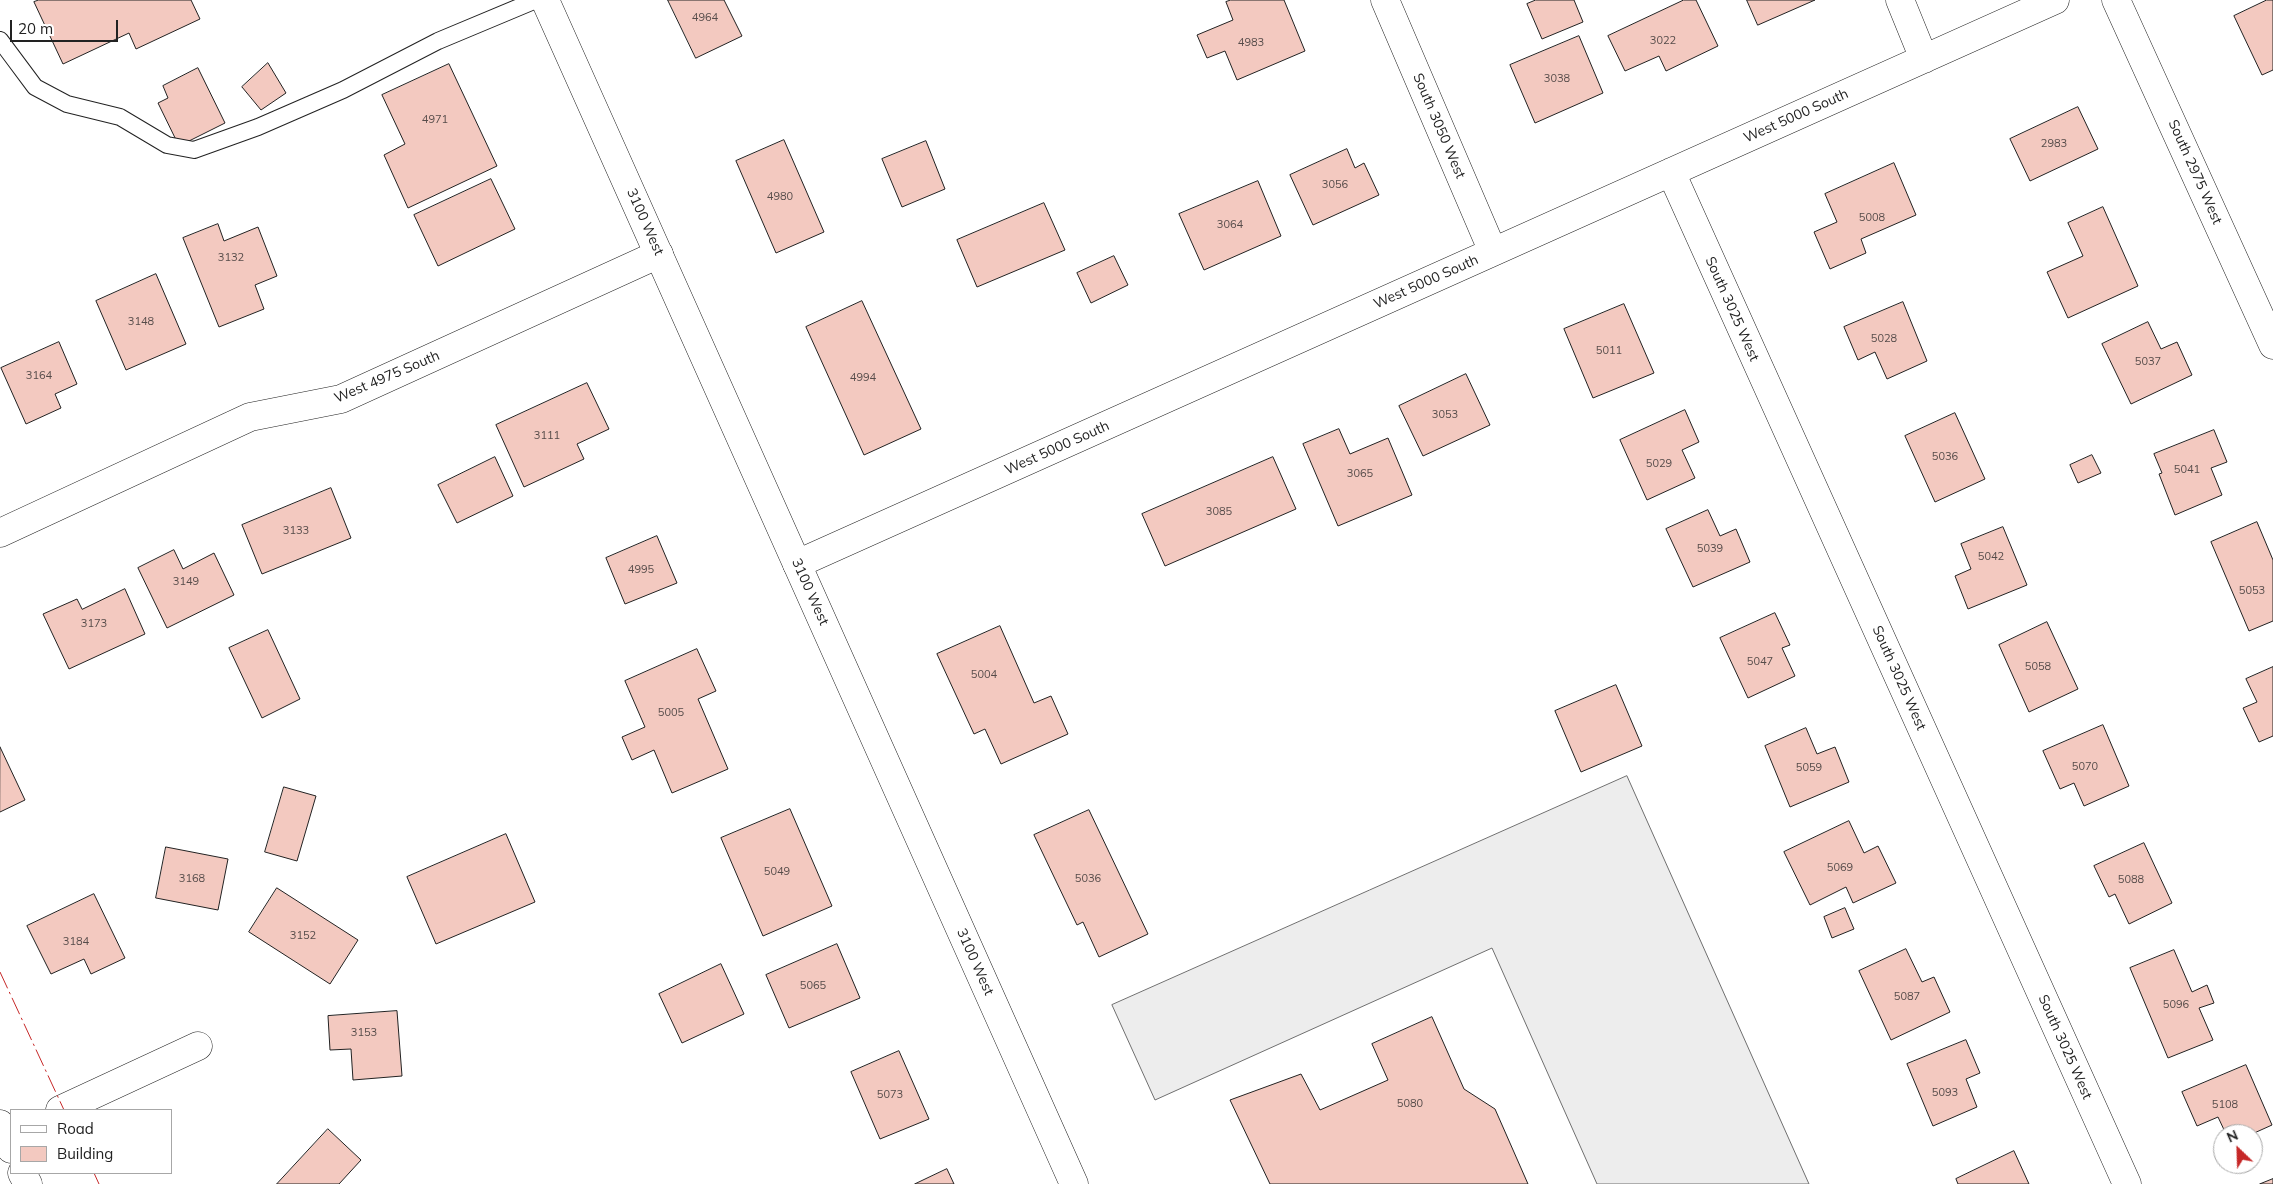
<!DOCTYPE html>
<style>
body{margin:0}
#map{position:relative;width:2273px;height:1184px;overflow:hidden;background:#fff;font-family:Mulish,sans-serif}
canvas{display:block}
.legend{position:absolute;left:10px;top:1109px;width:162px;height:65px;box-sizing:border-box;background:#fff;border:1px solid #a7a7a7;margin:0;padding:6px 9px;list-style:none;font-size:15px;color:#222}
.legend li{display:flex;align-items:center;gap:10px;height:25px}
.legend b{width:25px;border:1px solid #a7a7a7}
.north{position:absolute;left:2213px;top:1124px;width:50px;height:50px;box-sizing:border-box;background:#fff;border:1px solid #a7a7a7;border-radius:50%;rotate:336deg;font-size:14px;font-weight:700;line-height:20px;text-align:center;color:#222}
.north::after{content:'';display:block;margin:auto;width:18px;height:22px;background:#c62828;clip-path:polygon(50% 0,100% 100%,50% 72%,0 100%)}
.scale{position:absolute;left:10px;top:20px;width:108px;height:22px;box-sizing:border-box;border:2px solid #222;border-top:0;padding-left:6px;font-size:15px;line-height:18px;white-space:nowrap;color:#222;-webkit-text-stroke:4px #fff;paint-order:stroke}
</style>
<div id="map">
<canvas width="2273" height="1184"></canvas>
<ul class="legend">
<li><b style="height:6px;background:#fff"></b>Road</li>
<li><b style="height:14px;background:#f3c9c0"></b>Building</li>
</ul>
<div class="north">N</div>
<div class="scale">20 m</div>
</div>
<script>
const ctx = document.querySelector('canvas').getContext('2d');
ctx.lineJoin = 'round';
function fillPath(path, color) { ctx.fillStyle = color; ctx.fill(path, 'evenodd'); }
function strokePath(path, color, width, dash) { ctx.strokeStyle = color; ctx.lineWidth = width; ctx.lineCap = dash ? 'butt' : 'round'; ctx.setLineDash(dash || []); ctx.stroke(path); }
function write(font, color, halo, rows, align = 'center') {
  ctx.font = font + ' Mulish,sans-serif'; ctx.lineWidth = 4; ctx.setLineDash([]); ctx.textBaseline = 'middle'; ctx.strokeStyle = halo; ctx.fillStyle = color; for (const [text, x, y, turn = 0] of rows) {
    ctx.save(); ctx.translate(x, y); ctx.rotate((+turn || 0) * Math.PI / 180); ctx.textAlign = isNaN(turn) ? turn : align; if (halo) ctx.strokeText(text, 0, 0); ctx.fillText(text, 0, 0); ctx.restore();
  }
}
const parking = new Path2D(`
 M1627,776L1809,1184H1597L1492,948L1155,1100L1112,1005Z`);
fillPath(parking, '#ededed');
strokePath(parking, '#6f6f6f', 1);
const building = new Path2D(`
 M39,0H191L200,19L136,49L129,33L63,64L34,2Z
 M668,0H724L742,36L696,58Z
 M1231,0H1284L1305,51L1237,80L1225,51L1207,58L1197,35L1233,20L1226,2Z
 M1536,0H1574L1583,22L1542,39L1527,4Z
 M1684,0H1696L1718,46L1666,71L1659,56L1625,71L1608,36Z
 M1747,0H1815L1758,25Z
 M2267,0H2273V70L2262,75L2234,16Z
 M1579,36L1603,93L1535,123L1510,65Z
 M268,63L286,93L261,110L242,87Z
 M449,64L497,166L408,208L384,155L405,144L382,95Z
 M198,68L225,123L179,146L158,103L168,98L163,86Z
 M2078,107L2098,149L2030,181L2010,139Z
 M784,140L824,232L776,253L736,161Z
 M926,141L945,189L902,207L882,159Z
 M1347,149L1355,168L1364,163L1379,195L1313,225L1290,175Z
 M1894,163L1916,215L1861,239L1866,253L1830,269L1814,232L1837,222L1825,194Z
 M491,179L515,229L438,266L414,215Z
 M1258,181L1281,236L1204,270L1179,214Z
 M1044,203L1065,250L977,287L957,240Z
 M2103,207L2138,286L2068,318L2047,272L2083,256L2068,223Z
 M218,224L224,241L258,227L277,276L255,285L264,309L219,327L183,238Z
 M1114,256L1128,285L1091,303L1077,273Z
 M156,274L186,344L126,370L96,301Z
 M862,301L921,429L864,455L806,327Z
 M1903,302L1927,361L1887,379L1875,352L1858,360L1844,327Z
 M1624,304L1654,373L1593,398L1564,329Z
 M2148,322L2161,349L2177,342L2192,375L2131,404L2102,344Z
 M59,342L77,384L55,394L61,408L26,424L1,368Z
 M1466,374L1490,425L1423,456L1399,406Z
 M587,383L609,429L577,444L584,459L524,487L496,425Z
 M1685,410L1699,442L1682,450L1695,478L1647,500L1620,440Z
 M1955,413L1985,479L1935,502L1905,436Z
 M1339,429L1350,454L1388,438L1412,495L1338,526L1303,444Z
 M2214,430L2227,462L2211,468L2222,495L2175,515L2159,474L2162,473L2154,454Z
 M2092,455L2101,473L2078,483L2070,465Z
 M495,457L513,496L457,523L438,485Z
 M1273,457L1296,509L1165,566L1142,514Z
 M331,488L351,538L262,574L242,525Z
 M1708,510L1720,536L1736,529L1750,562L1693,587L1666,529Z
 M2257,522L2273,560V621L2249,631L2211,542Z
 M2003,527L2027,585L1968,609L1955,576L1971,569L1961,544Z
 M657,536L677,583L625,604L606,558Z
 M174,550L183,569L214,553L234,595L167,628L138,568Z
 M125,589L145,634L69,669L43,614L77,599L82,609Z
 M1775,613L1790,645L1782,648L1795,676L1748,698L1720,638Z
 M2047,622L2078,689L2029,712L1999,645Z
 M1000,626L1034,703L1051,696L1068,734L1001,764L985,729L974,734L937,654Z
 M268,630L300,699L262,718L229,648Z
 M697,649L716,691L698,699L728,769L672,793L654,750L632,760L622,737L645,727L625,681Z
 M2273,667V736L2259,742L2243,708L2257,702L2246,679Z
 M1616,685L1642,746L1581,772L1555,711Z
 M2103,725L2129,786L2084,806L2074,783L2060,789L2043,751Z
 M1806,728L1817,754L1835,747L1849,782L1790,807L1765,746Z
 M0,747L25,800L0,812Z
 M284,787L316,796L297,861L265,852Z
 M790,809L832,906L763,936L721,838Z
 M1089,810L1148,934L1099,957L1083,922L1077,925L1034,835Z
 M1849,821L1864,853L1878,846L1896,883L1853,903L1846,887L1810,905L1784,852Z
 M506,834L535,902L436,944L407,877Z
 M2144,843L2172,903L2129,924L2115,894L2109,897L2094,866Z
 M166,847L228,859L218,910L156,898Z
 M277,888L358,940L330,984L249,932Z
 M94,894L125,958L91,974L84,959L51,974L27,926Z
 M1845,908L1854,929L1832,938L1824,917Z
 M837,944L860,998L789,1028L766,975Z
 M1906,949L1922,982L1934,977L1950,1012L1891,1040L1859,971Z
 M2174,950L2192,992L2207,985L2214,1003L2199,1008L2213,1040L2168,1058L2130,968Z
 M721,964L744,1014L682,1043L659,994Z
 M397,1011L402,1076L353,1080L351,1049L330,1050L328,1016Z
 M1432,1017L1464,1089L1495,1109L1528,1184H1270L1230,1100L1301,1074L1320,1110L1388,1080L1372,1044Z
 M1966,1040L1980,1073L1966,1079L1977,1107L1933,1126L1907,1064Z
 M899,1051L929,1119L880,1139L851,1072Z
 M2246,1065L2272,1125L2252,1134H2226L2218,1117L2197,1126L2182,1092Z
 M328,1129L361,1160L339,1184H277Z
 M2014,1151L2029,1184H1958L1956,1179Z
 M947,1169L954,1184H915Z
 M2273,1179V1184H2260Z`);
fillPath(building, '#f3c9c0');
strokePath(building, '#222', 1);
const lane = new Path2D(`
 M0,40L35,87L67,104L120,117L167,145L194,150L258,127L343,90L438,41L536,0`);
const street = new Path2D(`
 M1385,0L1493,252
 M1900,0L1924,59
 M2116,0L2273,345
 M1671,172L2127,1184
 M0,533L250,417L341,399L659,254
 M797,564L2055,0
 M60,1110L198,1046
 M0,1124L11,1149
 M22,1173L28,1184`);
const secondary = new Path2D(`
 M545,0L1074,1184`);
strokePath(lane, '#222', 18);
strokePath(street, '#222', 29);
strokePath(secondary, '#222', 29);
strokePath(lane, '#fff', 16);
strokePath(street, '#fff', 28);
strokePath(secondary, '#fff', 28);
strokePath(new Path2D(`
 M0,972L64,1110
 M94,1173L99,1184`), '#c62828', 1, [18, 4, 2.5, 4]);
write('11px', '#564c4a', null, [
 ["4964",705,18],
 ["3022",1663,41],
 ["4983",1251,43],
 ["3038",1557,79],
 ["4971",435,120],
 ["2983",2054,144],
 ["3056",1335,185],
 ["4980",780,197],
 ["5008",1872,218],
 ["3064",1230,225],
 ["3132",231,258],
 ["3148",141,322],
 ["5028",1884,339],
 ["5011",1609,351],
 ["5037",2148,362],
 ["3164",39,376],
 ["4994",863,378],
 ["3053",1445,415],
 ["3111",547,436],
 ["5036",1945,457],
 ["5029",1659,464],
 ["5041",2187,470],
 ["3065",1360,474],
 ["3085",1219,512],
 ["3133",296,531],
 ["5039",1710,549],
 ["5042",1991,557],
 ["4995",641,570],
 ["3149",186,582],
 ["5053",2252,591],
 ["3173",94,624],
 ["5047",1760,662],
 ["5058",2038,667],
 ["5004",984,675],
 ["5005",671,713],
 ["5070",2085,767],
 ["5059",1809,768],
 ["5069",1840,868],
 ["5049",777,872],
 ["3168",192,879],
 ["5036",1088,879],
 ["5088",2131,880],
 ["3152",303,936],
 ["3184",76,942],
 ["5065",813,986],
 ["5087",1907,997],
 ["5096",2176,1005],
 ["3153",364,1033],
 ["5093",1945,1093],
 ["5073",890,1095],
 ["5080",1410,1104],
 ["5108",2225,1105]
]);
write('14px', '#222', '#fff', [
 ["West 5000 South",1796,116,-24],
 ["South 3050 West",1439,126,67],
 ["South 2975 West",2195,172,66],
 ["3100 West",645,222,66],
 ["West 5000 South",1426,282,-24],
 ["South 3025 West",1732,309,66],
 ["West 4975 South",387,377,-23],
 ["West 5000 South",1057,448,-24],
 ["3100 West",810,592,66],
 ["South 3025 West",1899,678,66],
 ["3100 West",975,962,66],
 ["South 3025 West",2065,1047,66]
]);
</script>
